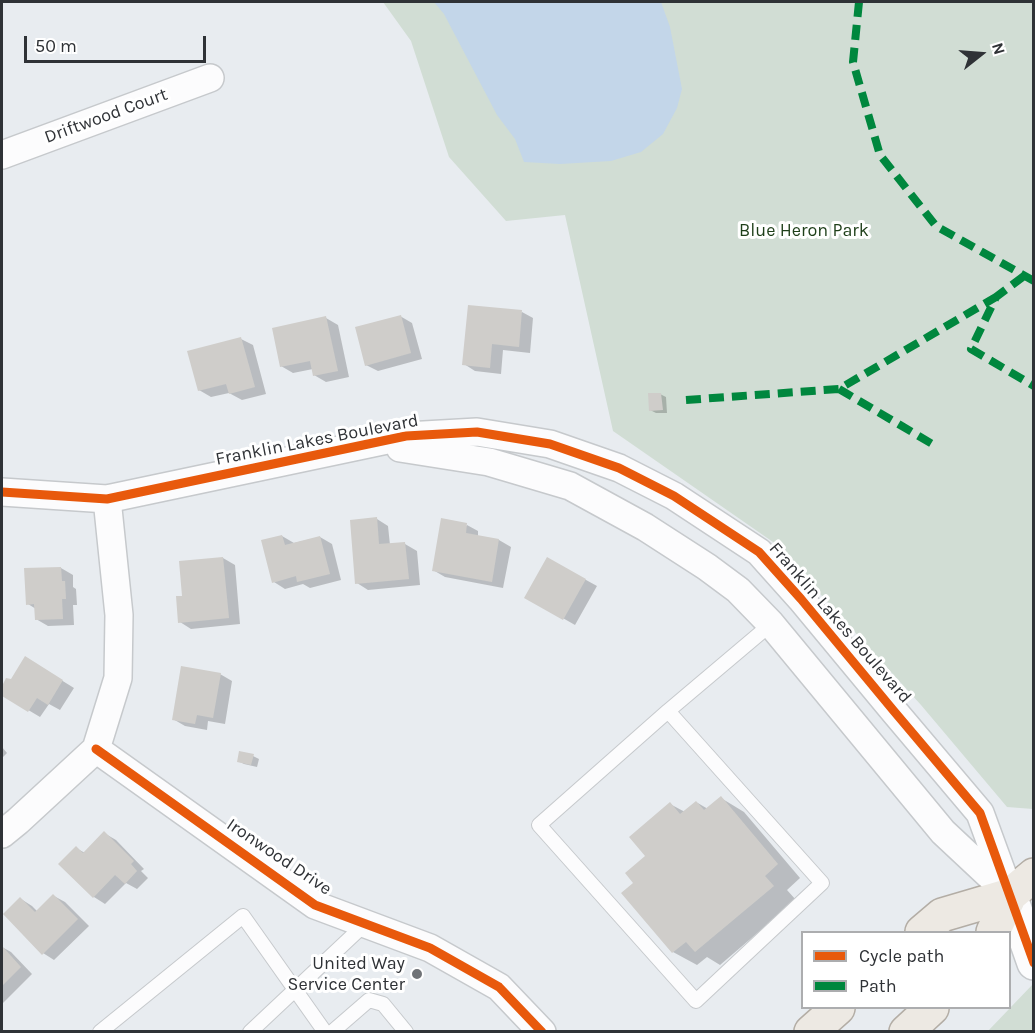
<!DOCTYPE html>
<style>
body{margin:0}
#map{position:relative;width:1035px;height:1033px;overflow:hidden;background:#e8ecf0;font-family:Karla,sans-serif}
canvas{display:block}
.frame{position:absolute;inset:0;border:3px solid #2f3236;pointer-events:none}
.legend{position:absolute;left:801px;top:931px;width:210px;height:78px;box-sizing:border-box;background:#fff;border:2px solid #acadaf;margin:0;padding:8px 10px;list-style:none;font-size:18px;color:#2f3236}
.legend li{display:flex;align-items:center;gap:12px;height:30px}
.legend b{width:30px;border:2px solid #acadaf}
.north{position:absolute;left:951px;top:24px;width:60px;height:60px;-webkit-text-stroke:4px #fff;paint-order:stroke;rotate:73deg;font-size:16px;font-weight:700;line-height:24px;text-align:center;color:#2f3236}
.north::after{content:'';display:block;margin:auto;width:21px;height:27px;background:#2f3236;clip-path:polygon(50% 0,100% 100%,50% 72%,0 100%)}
.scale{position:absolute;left:24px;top:36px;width:182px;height:27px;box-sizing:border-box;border:3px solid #2f3236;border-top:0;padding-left:8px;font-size:18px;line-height:21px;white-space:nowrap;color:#2f3236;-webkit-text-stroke:4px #fff;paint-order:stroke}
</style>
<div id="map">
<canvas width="1035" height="1033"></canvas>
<div class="frame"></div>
<ul class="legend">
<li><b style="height:8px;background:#e8590c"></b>Cycle path</li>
<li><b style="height:8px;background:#00873e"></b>Path</li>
</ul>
<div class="north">N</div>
<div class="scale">50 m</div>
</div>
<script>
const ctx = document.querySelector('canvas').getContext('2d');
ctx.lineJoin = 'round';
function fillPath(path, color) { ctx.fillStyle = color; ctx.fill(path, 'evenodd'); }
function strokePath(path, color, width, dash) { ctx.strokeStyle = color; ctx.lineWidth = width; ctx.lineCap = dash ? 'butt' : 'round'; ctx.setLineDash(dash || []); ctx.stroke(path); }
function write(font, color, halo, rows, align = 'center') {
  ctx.font = font + ' Karla,sans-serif'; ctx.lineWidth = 6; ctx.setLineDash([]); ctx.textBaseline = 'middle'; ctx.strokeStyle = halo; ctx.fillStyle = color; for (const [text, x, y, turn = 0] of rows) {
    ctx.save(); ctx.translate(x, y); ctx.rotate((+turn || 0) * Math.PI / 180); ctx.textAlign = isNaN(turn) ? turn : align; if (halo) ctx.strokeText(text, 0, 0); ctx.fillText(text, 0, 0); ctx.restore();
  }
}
fillPath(new Path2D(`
 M383,2H1033V809L1007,807L921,705L773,542L613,431L565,215L506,221L449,157L411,41Z
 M1033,984V1031H988Z`), '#d1ddd4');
fillPath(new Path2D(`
 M434,2H661L670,27L682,89L677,108L663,134L641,152L611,161L560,164L524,162L515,139L497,115L444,14Z`), '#c3d6e9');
fillPath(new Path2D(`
 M522,312L533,318L530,353L503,350L501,374L475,371L464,364Z
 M400,316L412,323L422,359L378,371L366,365Z
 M326,318L338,325L349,377L326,382L314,375L313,369L293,373L281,366Z
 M241,339L253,345L266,394L242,400L229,393L211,397L199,390Z
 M660,394L666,397L667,413H656L650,410Z
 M377,519L388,526L390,545L405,544L417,551L420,585L368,590L357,583Z
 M467,525L478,531V536L499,540L511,547L503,588L445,577L433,570Z
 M282,536L294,543L320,537L332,544L341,580L310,588L303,584L285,589L274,582Z
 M223,558L235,565L240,624L191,629L180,622L183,597Z
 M548,559L597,586L575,625L526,597Z
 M61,568L73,575V587L76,589L77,605H73L74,625L48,626L36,619V609L28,604Z
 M37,665L74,688L60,710L49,704L40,717L3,695Z
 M220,674L232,681L225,724L208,721L207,730L185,726L173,719Z
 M2,747L7,753L2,758Z
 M253,756L259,759L257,767L244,764L238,761Z
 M721,798L744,812L800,878L787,890L796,900L720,965L707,957L697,965L673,952L623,893L635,883L670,804L685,812L696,802L708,809Z
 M104,833L116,840L144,869L141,871L148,878L137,889L126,883L105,904L94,897L76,848L85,853Z
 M54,896L65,902L89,926L54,960L43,953L21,899L32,906L37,911Z
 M2,947L11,952L32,974L2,1004Z`), '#0003');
fillPath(new Path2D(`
 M468,305L522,310L519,347L492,344L490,368L462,365Z
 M401,315L411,353L365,366L355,327Z
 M326,316L338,371L313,376L310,361L280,367L272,328Z
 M241,337L255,387L229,394L226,384L198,391L187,351Z
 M648,393H661L663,410L649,411Z
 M377,517L379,544L405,542L409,579L355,584L350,520Z
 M441,518L467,523L466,533L499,539L492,582L432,571Z
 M282,535L285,545L320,536L330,574L297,582L296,576L272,583L261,540Z
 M223,557L229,618L178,623L176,596H182L179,561Z
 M547,557L586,579L563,620L524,598Z
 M61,567L62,581H65L66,599H62L63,619L35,620L34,604L26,605L24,568Z
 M25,656L63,680L48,705L37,698L28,712L2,696L3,691L2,686L6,678L11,679Z
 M181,666L221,673L213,718L197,715L195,724L172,720Z
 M239,751L254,754L251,765L237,762Z
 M721,796L778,864L765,876L774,886L695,952L686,942L672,953L621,893L633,883L625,873L645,856L629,837L670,802L680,814L696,801L704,810Z
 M104,831L134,861L131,864L137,871L125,884L115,875L93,898L58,864L76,846L83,853Z
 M53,894L78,919L42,955L3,914L20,897L35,912Z
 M2,946L21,967L2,986Z`), '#cfcdca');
const service = new Path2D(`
 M668,711L822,883L696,1001L539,825L668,711L771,624
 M100,1032L243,916L325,1032
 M250,1032L365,924
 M332,1032L369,1000L383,1004L406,1032`);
const minor = new Path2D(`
 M2,155L210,78
 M400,448L489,462L570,486L645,527L707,567L738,590L771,624L943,832L1005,890
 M2,492L107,499L406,436L477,432L550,444L619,468L674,496L759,552L801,599L893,710L980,813L1010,895
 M96,749L315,905L430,948L499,987L542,1032
 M2,834L18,821L96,749L118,678L119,615L107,499`);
const tertiary = new Path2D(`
 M1010,895L1034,963`);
const primary = new Path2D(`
 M922,932L942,915L1010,895L1034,875
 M993,932L1010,895
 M811,1032L838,1008
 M906,1032L932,1008`);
strokePath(service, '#c6c9cc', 16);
strokePath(minor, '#c6c9cc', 30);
strokePath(tertiary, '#c6c9cc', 36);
strokePath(primary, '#b3ada5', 36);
strokePath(service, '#fcfcfd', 14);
strokePath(minor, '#fcfcfd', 27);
strokePath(tertiary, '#fcfcfd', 33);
strokePath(primary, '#ede9e3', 33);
strokePath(new Path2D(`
 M859,2L853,62L880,155L936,226L1034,281
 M1024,276L996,297L971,349L1034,386
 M839,389L934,445
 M686,400L839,389L996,297`), '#00873e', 8, [15, 8]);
strokePath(new Path2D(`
 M2,492L107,499L406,436L477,432L550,444L619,468L674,496L759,552L801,599L893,710L980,813L1034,963
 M96,749L315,905L430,948L499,987L542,1032`), '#e8590c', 9);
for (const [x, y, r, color] of [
 [417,974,6,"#707377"]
]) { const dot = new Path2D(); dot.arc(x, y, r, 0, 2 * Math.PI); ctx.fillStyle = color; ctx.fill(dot); strokePath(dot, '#fff', 2); }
write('18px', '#2f3236', '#fff', [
 ["Driftwood Court",106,116,-20],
 ["Franklin Lakes Boulevard",317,440,-11],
 ["Franklin Lakes Boulevard",840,623,49],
 ["Ironwood Drive",279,857,34]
]);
write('18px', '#1e3f19', '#fff', [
 ["Blue Heron Park",804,231]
]);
write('18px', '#2f3236', '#fff', [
 ["United Way",405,964],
 ["Service Center",405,985]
], 'right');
</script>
